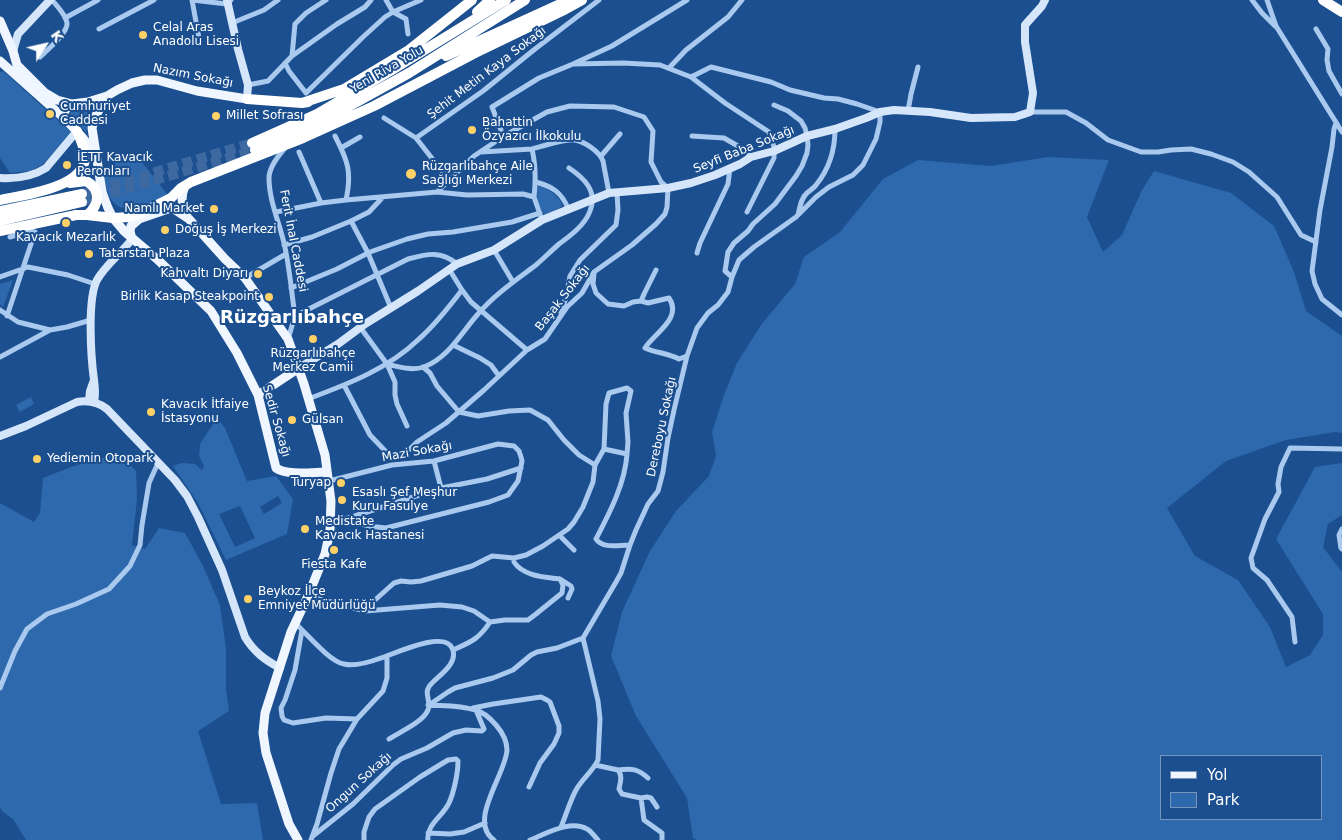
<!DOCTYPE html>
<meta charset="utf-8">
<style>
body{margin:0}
#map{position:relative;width:1342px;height:840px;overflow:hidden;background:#1b4f8f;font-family:"DejaVu Sans",sans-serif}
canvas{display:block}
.legend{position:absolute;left:1160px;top:755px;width:162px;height:65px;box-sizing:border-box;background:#1b4f8f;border:1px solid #7695bc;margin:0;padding:6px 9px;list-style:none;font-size:15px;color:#fff}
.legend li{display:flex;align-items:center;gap:10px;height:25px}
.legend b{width:25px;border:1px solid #7695bc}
.north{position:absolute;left:20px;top:20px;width:50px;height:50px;-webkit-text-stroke:4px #1b4f8f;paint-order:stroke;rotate:55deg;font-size:14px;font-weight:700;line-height:20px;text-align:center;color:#fff}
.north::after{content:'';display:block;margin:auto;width:18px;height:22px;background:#fff;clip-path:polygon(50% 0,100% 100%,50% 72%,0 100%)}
</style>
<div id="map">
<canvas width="1342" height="840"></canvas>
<ul class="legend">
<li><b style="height:6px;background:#f0f6ff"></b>Yol</li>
<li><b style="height:14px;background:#2e69ad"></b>Park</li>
</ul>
<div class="north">K</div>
</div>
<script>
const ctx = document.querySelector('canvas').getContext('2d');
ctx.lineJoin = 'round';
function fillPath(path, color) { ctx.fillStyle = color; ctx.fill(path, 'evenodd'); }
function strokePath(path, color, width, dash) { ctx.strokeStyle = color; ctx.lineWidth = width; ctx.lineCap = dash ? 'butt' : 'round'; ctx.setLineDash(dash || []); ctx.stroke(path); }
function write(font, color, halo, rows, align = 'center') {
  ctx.font = font + ' "DejaVu Sans",sans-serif'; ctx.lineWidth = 4; ctx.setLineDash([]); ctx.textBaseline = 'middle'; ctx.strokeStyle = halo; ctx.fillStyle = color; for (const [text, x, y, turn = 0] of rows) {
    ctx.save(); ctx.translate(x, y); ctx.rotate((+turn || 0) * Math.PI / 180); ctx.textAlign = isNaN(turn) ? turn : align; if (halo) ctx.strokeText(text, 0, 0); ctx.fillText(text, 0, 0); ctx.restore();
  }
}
fillPath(new Path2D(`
 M3,71L72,133L42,165L30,171L10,173L0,158V72Z
 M90,107V108L86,133L69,113L73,111Z
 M127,155L141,161L167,194C148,205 117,222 107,191C105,186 103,176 105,171C109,164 121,159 127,155Z
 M1048,157L1109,160L1087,217L1103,252L1122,235L1142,190L1154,171L1231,193L1274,226L1294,272L1306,311L1342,336V433L1335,432L1286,440L1226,461L1167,508L1195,556L1238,580L1270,627L1286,667L1310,655L1323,635V614L1276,539L1315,467L1342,463V515L1328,524L1323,547L1342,572V840H697L693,838L687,798L636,716L611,656L622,612L650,551L676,511L709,476L716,456L712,432L724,395L737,363L761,325L795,284L804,257L840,232L883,179L918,160L991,166ZM1161,756H1321V819H1161Z
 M538,186C548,188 560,196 562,206L554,211L544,214C538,203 535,198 538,186Z
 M13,280L3,307L0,304V284Z
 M31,397L34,404L20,412L16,405Z
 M217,418L225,428L247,481L276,476L293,499L287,534L226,560L198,503L173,466L182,463L195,464L202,470L204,466L199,456L200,444ZM278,496L282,503L264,514L260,507ZM240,506L255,538L235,547L219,514Z
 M119,453L136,471L137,499L132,545L145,549L159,528L185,533L202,564L220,605L226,649V689L229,711L198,731L221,804L257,803L263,840H26L13,819L3,812L0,807V503L34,522L40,513L43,478L71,467Z`), '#2e69ad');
strokePath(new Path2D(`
 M82,194L252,143
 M82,202L255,150`), '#3d69a0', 10, [10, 5]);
strokePath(new Path2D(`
 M192,0L227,4L231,0
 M192,0L199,38
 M386,0L393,12L406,19L408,34
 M1252,0L1262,13L1275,26
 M1267,0L1276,26L1342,132
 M65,18L98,0
 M232,23L264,10L278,0
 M99,29L154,0
 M1316,29L1328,49L1327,60L1329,71L1342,94
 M292,56L295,24L306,13L326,0
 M40,57C47,50 68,33 67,23C66,15 57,6 52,0
 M285,63L289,71L306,93L363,37L385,17L393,12L421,0
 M573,64L623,63L660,65L691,77L725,103L769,132L774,147V158L747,212
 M669,68L686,50L728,17L742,0
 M248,85L268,81L292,56L337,24L365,7L371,0
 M908,111L911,94L918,67
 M1030,112H1066L1086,123L1108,140L1141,152H1158L1171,150L1191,149L1211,154L1233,162L1249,172L1277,197L1301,235L1316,242
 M384,118L416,138L483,91L535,49L599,0
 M1336,123L1334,129L1332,147L1320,210L1312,271L1315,284L1322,299L1342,315
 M501,130L492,107L539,78L573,64L612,46L687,0
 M335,136C348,161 352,172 346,200
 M692,136L724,138L743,149L751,157
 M416,138L449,180
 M285,148C278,156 269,167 269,178C269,200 279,222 284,243C289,264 291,287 294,309L295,316L288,339
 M341,148L360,137
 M532,149C540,147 567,138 575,140C585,142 599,151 603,161L609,193
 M299,152L321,203
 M481,152L532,149C536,166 536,180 534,197
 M601,156L620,134
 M536,182C553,187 561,192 568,208
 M276,212L321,203L346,200L437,192L467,195L523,194L534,197L542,220
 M798,215C800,207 801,198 807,193C810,190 814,188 816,185C830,168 835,150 835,129
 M351,221L368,253L391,308
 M284,245L312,237L351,221L369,212L383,197
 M494,250L513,282
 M697,253L700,243L728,184L730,168
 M449,269L462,290L471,302L527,350
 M594,274L593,284L596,293L608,304L624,306L633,302L641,301L648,303L669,298C683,319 653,334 645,348C656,353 668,353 679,359L687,356
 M0,277L28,267L68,275L95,284
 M732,277L725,271L728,252L734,243L748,231L753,224L775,204L796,176L802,166L807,153L808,145L807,136L805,128L801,121L788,111L774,105
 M245,278L286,254
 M291,288L337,269L370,252L407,239L428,234L453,232L512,222L540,213
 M641,301L644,294L656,270
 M0,310L18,322L50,330
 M561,313L566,297L570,276L580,260L616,225L618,210L617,193
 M7,316L35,232L29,231L10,237
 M295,316L408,259C427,254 441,250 457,264
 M360,327L387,364L395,382V395L397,404L407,426
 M453,345L480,358L491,365L499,376
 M0,357L50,330L67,327L91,320
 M387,364C399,367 412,371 424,367C449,357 461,333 478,314C494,295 516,280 536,265C544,258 551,251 559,244C570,236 585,225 590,211C598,191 584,178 569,168
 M423,367L430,373L437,386L459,412
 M344,385L370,435L392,458L410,449L417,442L446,423L484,390L527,350L545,339L567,307L582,293L594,272L632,245L656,224L665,214L667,207L668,188L661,182L651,162L653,131L644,117L614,107L570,106L547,112L504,136L474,156L437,192
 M308,399C348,384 388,369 419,339C435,325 449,307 462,290
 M459,412L478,416L509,411L530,410L548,420L564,440L579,455L595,465
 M604,449L627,454C625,484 609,514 596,539C603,549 618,545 630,545
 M434,461L441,488
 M329,481L392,465L434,461L498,444L514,446L519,451L521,457L522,461L518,481L508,495L489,502L386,528L368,526L347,519
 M330,524L441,488L487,479L521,468
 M1342,529L1339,535L1341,548L1342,549
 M559,535L574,550
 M560,579L571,586L572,589L568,598
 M308,596L365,611L440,605L462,607L474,611L490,622
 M365,611L375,600L394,583L401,581L411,582L421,581L472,566L492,556L514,558L526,555L543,546L568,529L574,522L583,507L593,482L595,465L604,449L606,404L609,393L627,388L631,391L626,413L628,442L627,454
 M295,623C306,633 330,662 344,664C355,667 370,662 381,658C394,654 444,630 452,648C459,662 441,674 433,682C421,693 432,699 428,710C423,722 400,732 389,739
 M302,630L295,670L285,700L281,708L282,716L284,720L293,723L326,718L357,719
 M1295,642L1292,617L1267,580L1253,568L1251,558L1265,519L1279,492L1278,484L1281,467L1290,448L1342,449
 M453,650C471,642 479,639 490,622L505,620H528L536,614L562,593L563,585L560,579C544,577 523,576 514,562V558
 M0,688L15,651L27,629L47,614L76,604L109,589L130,566L140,545L142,525L149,483L158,463
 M428,705C444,706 460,705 475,710C484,712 490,718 496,725C502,732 507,741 507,750C506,774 467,821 494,840
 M429,705L448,692L455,688L493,678L513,670L531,655L537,652L557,648L583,638
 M473,708L493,704L541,697L547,700L550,702L559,726V733L554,744L540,763L529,787
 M595,765L618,770C623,776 620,783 619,789L622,794L641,798L647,797L651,798L657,807
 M618,770C632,768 638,769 648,778
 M641,798L644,820L662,833V840
 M561,827C566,815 570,801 576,790C582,779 593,771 598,760L600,719L598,701L583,638L616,582L621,573L630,545L636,530L648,504L658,491L663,472L668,438L674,410L687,356L697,328L708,313L718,305L728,292L732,277L739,260L754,247L796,217L816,197L829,187L853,175L863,165L876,139L880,122V112L857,104L838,99L824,98L790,90L771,82L711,67L691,77
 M428,833L450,834L464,832L485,823
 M313,836L353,804L393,765L401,759L427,748L453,733L466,730L482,731L484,729L476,710
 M311,840L317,824L331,773L339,749L357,719L383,691L387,678V656
 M364,840V832L369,817L375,809L420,777L448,760L456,759L458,761C458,773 454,792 449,803C443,816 426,825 428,840
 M530,840C545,834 571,819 587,829C591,831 594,836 598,840`), '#a9c9ee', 5);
strokePath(new Path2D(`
 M227,0L238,49L248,85L247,99
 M13,51L18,34L50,0
 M0,178C16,179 32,177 46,168L77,131
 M299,368L338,344L365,324L418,291L457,264L494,250L542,220L609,193L668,188L691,183L715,175L740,164L751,157L774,151L807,136L835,129L866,118L880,112L894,110L930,112L971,118L1015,117L1030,112L1033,93L1025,42V25L1042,6L1045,0
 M89,401L90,391L94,380
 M94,402C96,394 95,388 94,380C91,358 87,299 97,280C106,264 122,253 132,239
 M0,436L26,426L77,402C89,400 98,402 107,409L175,480L187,496L198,517L222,570L245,637C254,652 265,660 280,668`), '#d6e6fa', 8);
strokePath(new Path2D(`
 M0,21L13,51L17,65L45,93L57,100L72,104
 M0,61L65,119L83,138L95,155
 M107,96L95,117L92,128L102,192L108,208L113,218L124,231L139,244L157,259L211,311L237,353L258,395L276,468C287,476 314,472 327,472
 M65,119L64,114L65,110L72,104L88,102L107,96L117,90L132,83L145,80H157L197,91L247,99
 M185,186C180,198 182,205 187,216
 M132,239L130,231L131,226L139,219L168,209H174L189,219L225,259L245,278L288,339L304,384L325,455L331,501L330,531L325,554L308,596L291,632L265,713L263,733L266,753L289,824L298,840
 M258,395L299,368`), '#f0f6ff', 9);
strokePath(new Path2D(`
 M1323,0L1342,12
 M477,12L490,0
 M446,56L569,0
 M247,99L302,103L308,102
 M302,103L344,89L409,50L472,0
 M252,143L317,114L392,70L506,0
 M255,150L333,115L409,73L525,0
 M70,183L86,181C101,189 100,205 87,215
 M0,200C23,195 85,188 85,157C85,148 80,139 77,131
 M0,211L82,194
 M0,221L82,202
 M0,231L76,215H87L113,218L129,217L139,214L171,198L181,188L191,182L303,138L374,106L475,53L562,11L582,0`), '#fff', 10);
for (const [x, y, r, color] of [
 [143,35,5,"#ffd166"],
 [50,114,5,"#ffd166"],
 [216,116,5,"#ffd166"],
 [472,130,5,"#ffd166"],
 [67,165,5,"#ffd166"],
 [411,174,6,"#ffd166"],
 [214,209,5,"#ffd166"],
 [66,223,5,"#ffd166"],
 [165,230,5,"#ffd166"],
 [89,254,5,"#ffd166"],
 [258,274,5,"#ffd166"],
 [269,297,5,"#ffd166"],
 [313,339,5,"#ffd166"],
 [151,412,5,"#ffd166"],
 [292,420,5,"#ffd166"],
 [37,459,5,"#ffd166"],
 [341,483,5,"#ffd166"],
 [342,500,5,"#ffd166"],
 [305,529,5,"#ffd166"],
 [334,550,5,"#ffd166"],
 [248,599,5,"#ffd166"]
]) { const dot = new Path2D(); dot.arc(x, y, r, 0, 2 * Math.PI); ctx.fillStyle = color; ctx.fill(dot); strokePath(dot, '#1b4f8f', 2); }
write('12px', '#fff', '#1b4f8f', [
 ["Celal Aras",153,28],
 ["Anadolu Lisesi",153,42],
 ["Cumhuriyet",60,107],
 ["Caddesi",60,121],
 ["Millet Sofrası",226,116],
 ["Bahattin",482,123],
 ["Özyazıcı İlkokulu",482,137],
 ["İETT Kavacık",77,158],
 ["Peronları",77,172],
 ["Rüzgarlıbahçe Aile",422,167],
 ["Sağlığı Merkezi",422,181],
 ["Namlı Market",204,209,"right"],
 ["Doğuş İş Merkezi",175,230],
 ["Kavacık Mezarlık",66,238,"center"],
 ["Tatarstan Plaza",99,254],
 ["Kahvaltı Diyarı",248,274,"right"],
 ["Birlik Kasap Steakpoint",259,297,"right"],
 ["Rüzgarlıbahçe",313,354,"center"],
 ["Merkez Camii",313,368,"center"],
 ["Kavacık İtfaiye",161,405],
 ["İstasyonu",161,419],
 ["Gülsan",302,420],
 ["Yediemin Otopark",47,459],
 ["Turyap",331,483,"right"],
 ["Esaslı Şef Meşhur",352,493],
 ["Kuru Fasulye",352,507],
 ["Medistate",315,522],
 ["Kavacık Hastanesi",315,536],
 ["Fiesta Kafe",334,565,"center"],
 ["Beykoz İlçe",258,592],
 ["Emniyet Müdürlüğü",258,606]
], 'left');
write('12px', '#fff', '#1b4f8f', [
 ["Yeni Riva Yolu",387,70,-30],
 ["Şehit Metin Kaya Sokağı",487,73,-37],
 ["Nazım Sokağı",193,76,11],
 ["Seyfi Baba Sokağı",744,150,-22],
 ["Ferit İnal Caddesi",293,241,79],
 ["Başak Sokağı",563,298,-52],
 ["Sedir Sokağı",276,421,74],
 ["Dereboyu Sokağı",662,427,-78],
 ["Mazi Sokağı",417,452,-10],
 ["Ongun Sokağı",359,783,-42]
]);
write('bold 18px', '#fff', '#1b4f8f', [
 ["Rüzgarlıbahçe",292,318]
]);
</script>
